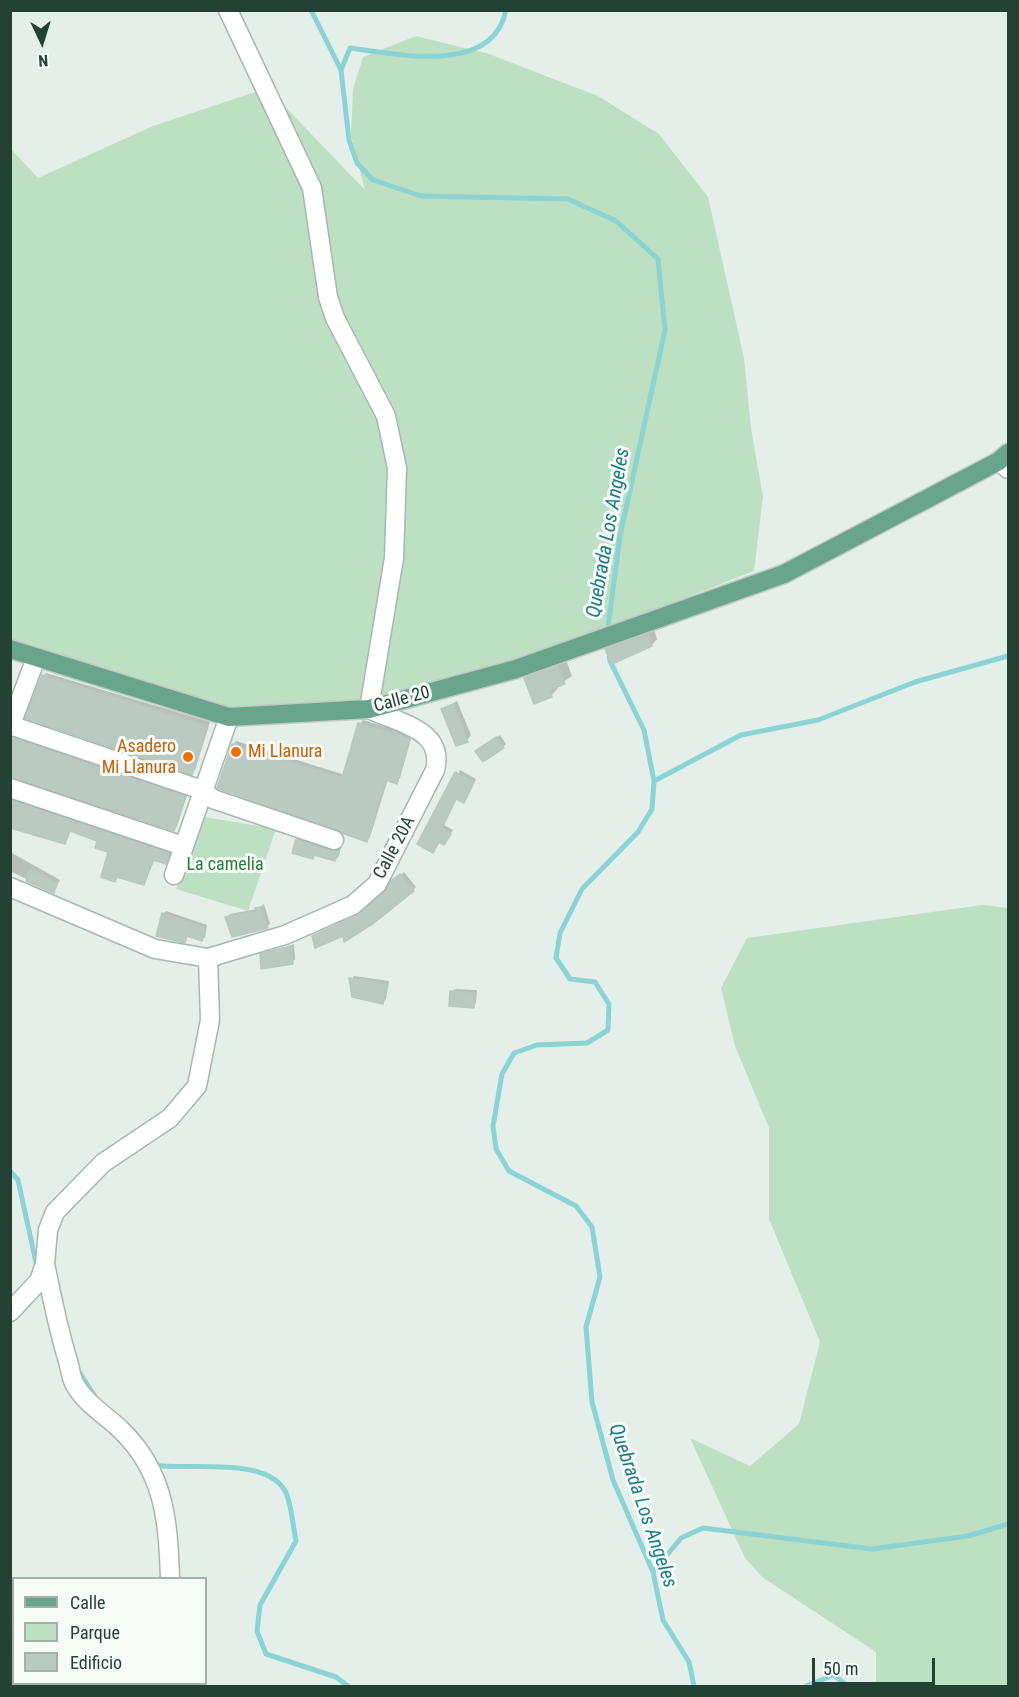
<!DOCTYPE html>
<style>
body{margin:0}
#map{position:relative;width:1019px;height:1697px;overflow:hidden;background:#e5efe9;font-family:"Roboto Condensed",sans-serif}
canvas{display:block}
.frame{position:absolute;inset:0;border:12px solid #234135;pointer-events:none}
.legend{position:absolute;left:12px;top:1577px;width:195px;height:108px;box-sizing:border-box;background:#f6fbf8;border:2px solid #a2b1aa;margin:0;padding:8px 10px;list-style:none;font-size:18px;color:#234135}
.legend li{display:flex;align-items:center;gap:12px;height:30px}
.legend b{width:30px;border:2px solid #a2b1aa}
.north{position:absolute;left:12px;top:12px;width:60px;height:60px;-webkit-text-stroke:4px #f6fbf8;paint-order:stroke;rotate:176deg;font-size:16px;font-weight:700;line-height:24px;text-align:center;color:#234135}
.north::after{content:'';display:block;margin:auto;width:21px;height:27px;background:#234135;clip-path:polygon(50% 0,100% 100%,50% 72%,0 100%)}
.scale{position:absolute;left:812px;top:1658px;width:123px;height:27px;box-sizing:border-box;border:3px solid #234135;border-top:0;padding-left:8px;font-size:18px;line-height:21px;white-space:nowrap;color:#234135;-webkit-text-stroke:4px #f6fbf8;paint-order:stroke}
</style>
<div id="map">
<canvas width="1019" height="1697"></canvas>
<div class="frame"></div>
<ul class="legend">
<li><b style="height:8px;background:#69a58d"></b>Calle</li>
<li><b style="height:16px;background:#bee0c2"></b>Parque</li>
<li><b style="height:16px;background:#bacac2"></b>Edificio</li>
</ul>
<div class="north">N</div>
<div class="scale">50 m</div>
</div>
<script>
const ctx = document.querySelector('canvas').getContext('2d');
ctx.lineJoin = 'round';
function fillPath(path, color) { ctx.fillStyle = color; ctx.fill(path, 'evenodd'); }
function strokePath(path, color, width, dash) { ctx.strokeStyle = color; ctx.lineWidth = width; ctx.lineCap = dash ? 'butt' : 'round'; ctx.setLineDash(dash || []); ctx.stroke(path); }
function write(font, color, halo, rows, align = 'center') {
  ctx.font = font + ' "Roboto Condensed",sans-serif'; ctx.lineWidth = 6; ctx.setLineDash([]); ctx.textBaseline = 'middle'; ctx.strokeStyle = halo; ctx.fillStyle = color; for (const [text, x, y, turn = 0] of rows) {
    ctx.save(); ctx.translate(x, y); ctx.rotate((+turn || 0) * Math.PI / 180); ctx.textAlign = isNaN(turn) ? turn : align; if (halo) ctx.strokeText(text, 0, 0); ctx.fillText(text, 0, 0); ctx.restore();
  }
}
fillPath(new Path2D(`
 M416,36L489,54L598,96L659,134L708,197L744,358L751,428L763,497L754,571L532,658L383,698L198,709L11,646L10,148L38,178L153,126L267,88L365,190L351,136L353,89L363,57Z
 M205,817L276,829L248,911L176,889Z
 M982,905L1008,908V1686H876V1652L762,1577L745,1558L690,1438L750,1466L799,1424L820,1342L769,1219V1128L735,1046L721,988L747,938Z`), '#bee0c2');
fillPath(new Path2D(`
 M654,629L657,639L652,645L607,650L613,644Z
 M566,660L572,676L557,686L558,688L551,696L525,679L533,671Z
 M46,673L210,722L195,770L191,773L43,676Z
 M457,701L471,735L467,740L443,709Z
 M363,720L412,735L400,778L396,782L388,779L370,837L367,840L233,745L236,741L345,775L360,724Z
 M17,735L188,793L177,826L174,829L10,776V749Z
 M500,735L506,744L503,747L480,748Z
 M460,770L476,779L467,798L464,801L457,798L444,825L453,830L447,840L440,841L433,851Z
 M10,796L172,850L169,859L166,862L155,859L144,884L118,877L114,880L110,851L99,840L71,830L65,842L10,818Z
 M301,836L335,848L341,847L339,856L335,860L316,854L313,857L297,840Z
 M10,852L60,880L56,888L53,892L10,871Z
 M404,872L416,887L413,890L344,934L313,936L365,911Z
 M264,904L270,924L267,927L227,917L230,914L257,909Z
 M166,911L207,925L205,937L202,940L189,935L185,941L163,914Z
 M294,944L295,959L292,963L262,955Z
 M354,976L389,981L386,999L383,1002L351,979Z
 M455,989L477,990L476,1003L473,1006L452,992Z`), '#0003');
strokePath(new Path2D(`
 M311,10L341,70
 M506,10C493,76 397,54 350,48L341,70L349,140L357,163L373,180L421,196L568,199L616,221L658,259L665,330L620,536L607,635L610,661L644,730L654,781L652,809L638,832L582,889L560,933L556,958L570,979L595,982L609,1004L608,1030L587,1043L537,1045L514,1053L502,1074L493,1126L496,1149L509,1171L576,1206L592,1227L600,1277L586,1327L592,1402L613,1480L653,1572L663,1620L689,1662L694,1686
 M654,781L741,735L818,720L915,682L1008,656
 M10,1171L18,1180L37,1267
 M78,1370L96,1398
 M153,1465C190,1471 272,1455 287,1495C292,1510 293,1526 296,1541L260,1605L257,1631L266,1654L336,1677L348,1686
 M653,1572L681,1538L703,1528L872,1549L968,1536L1008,1524
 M806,1686L834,1675L847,1686`), '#8cd3d4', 5);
const building = new Path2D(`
 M648,634L652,646L612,664L605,649Z
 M558,666L565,684L549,690L552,697L534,704L524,678Z
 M42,675L207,726L192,775L25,718Z
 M453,704L468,742L456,746L441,709Z
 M358,723L410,739L397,784L386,780L367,842L217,788L232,744L342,778Z
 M496,737L504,748L483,762L475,751Z
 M12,738L186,796L174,831L10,777Z
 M455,772L474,782L464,803L456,799L442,828L451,834L444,845L439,842L433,853L417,844Z
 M10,800L170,853L166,864L153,860L144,885L117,877L115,882L101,877L108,852L95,848L97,841L70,831L65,844L10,828Z
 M296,839L330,851L339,850L335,861L314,855L313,859L292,853Z
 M30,869L57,883L54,893L26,881Z
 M400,874L414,891L374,923L344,942L343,936L315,948L312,936L360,914L384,892L391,881Z
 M261,907L268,928L232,937L225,917L256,911L255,908Z
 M162,913L205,928L202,941L187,936L185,943L156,936Z
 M291,946L293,964L261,969L260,954Z
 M349,978L387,984L383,1004L352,997Z
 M450,991L475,993L474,1008L449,1006Z`);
fillPath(building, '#bacac2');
strokePath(building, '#b7c9bf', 1.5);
const minor = new Path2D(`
 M999,461L1008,469
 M10,725L202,790L213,799L334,840
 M10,727L36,658
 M10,788L183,846
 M174,875L229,717
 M10,887L155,949L208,958L285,935L353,905L377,884L435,770C445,730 399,723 369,709L394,558L397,468L386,416L335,318L328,297L312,188L228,10
 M45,1264C52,1297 58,1329 68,1361C70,1368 71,1377 74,1383C85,1404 106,1415 122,1431C165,1473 168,1522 170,1578
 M10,1312L39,1281L45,1264L48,1230L55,1212L103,1163L170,1118L197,1086L210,1020L208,958
 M166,1686L167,1684`);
const major = new Path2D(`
 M10,649L229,717L369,709L516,669L784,574L999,461L1008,453`);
strokePath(minor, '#a7b7af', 21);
strokePath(major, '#c1cac6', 21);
strokePath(minor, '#fff', 18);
strokePath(major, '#69a58d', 18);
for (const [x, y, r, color] of [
 [236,752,6,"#e8710a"],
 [188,757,6,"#e8710a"]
]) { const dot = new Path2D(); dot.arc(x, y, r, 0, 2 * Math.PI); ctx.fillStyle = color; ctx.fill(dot); strokePath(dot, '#f6fbf8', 2); }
write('18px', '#234135', '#f6fbf8', [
 ["Calle 20",402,700,-15],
 ["Calle 20A",395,848,-62]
]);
write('18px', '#c56008', '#f6fbf8', [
 ["Asadero",176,747],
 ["Mi Llanura",176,768],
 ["Mi Llanura",248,752,"left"]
], 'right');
write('18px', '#2c7a3f', '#f6fbf8', [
 ["La camelia",225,865]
]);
write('italic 20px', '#1b7d80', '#f6fbf8', [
 ["Quebrada Los Angeles",609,533,-80],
 ["Quebrada Los Angeles",642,1506,71]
]);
</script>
